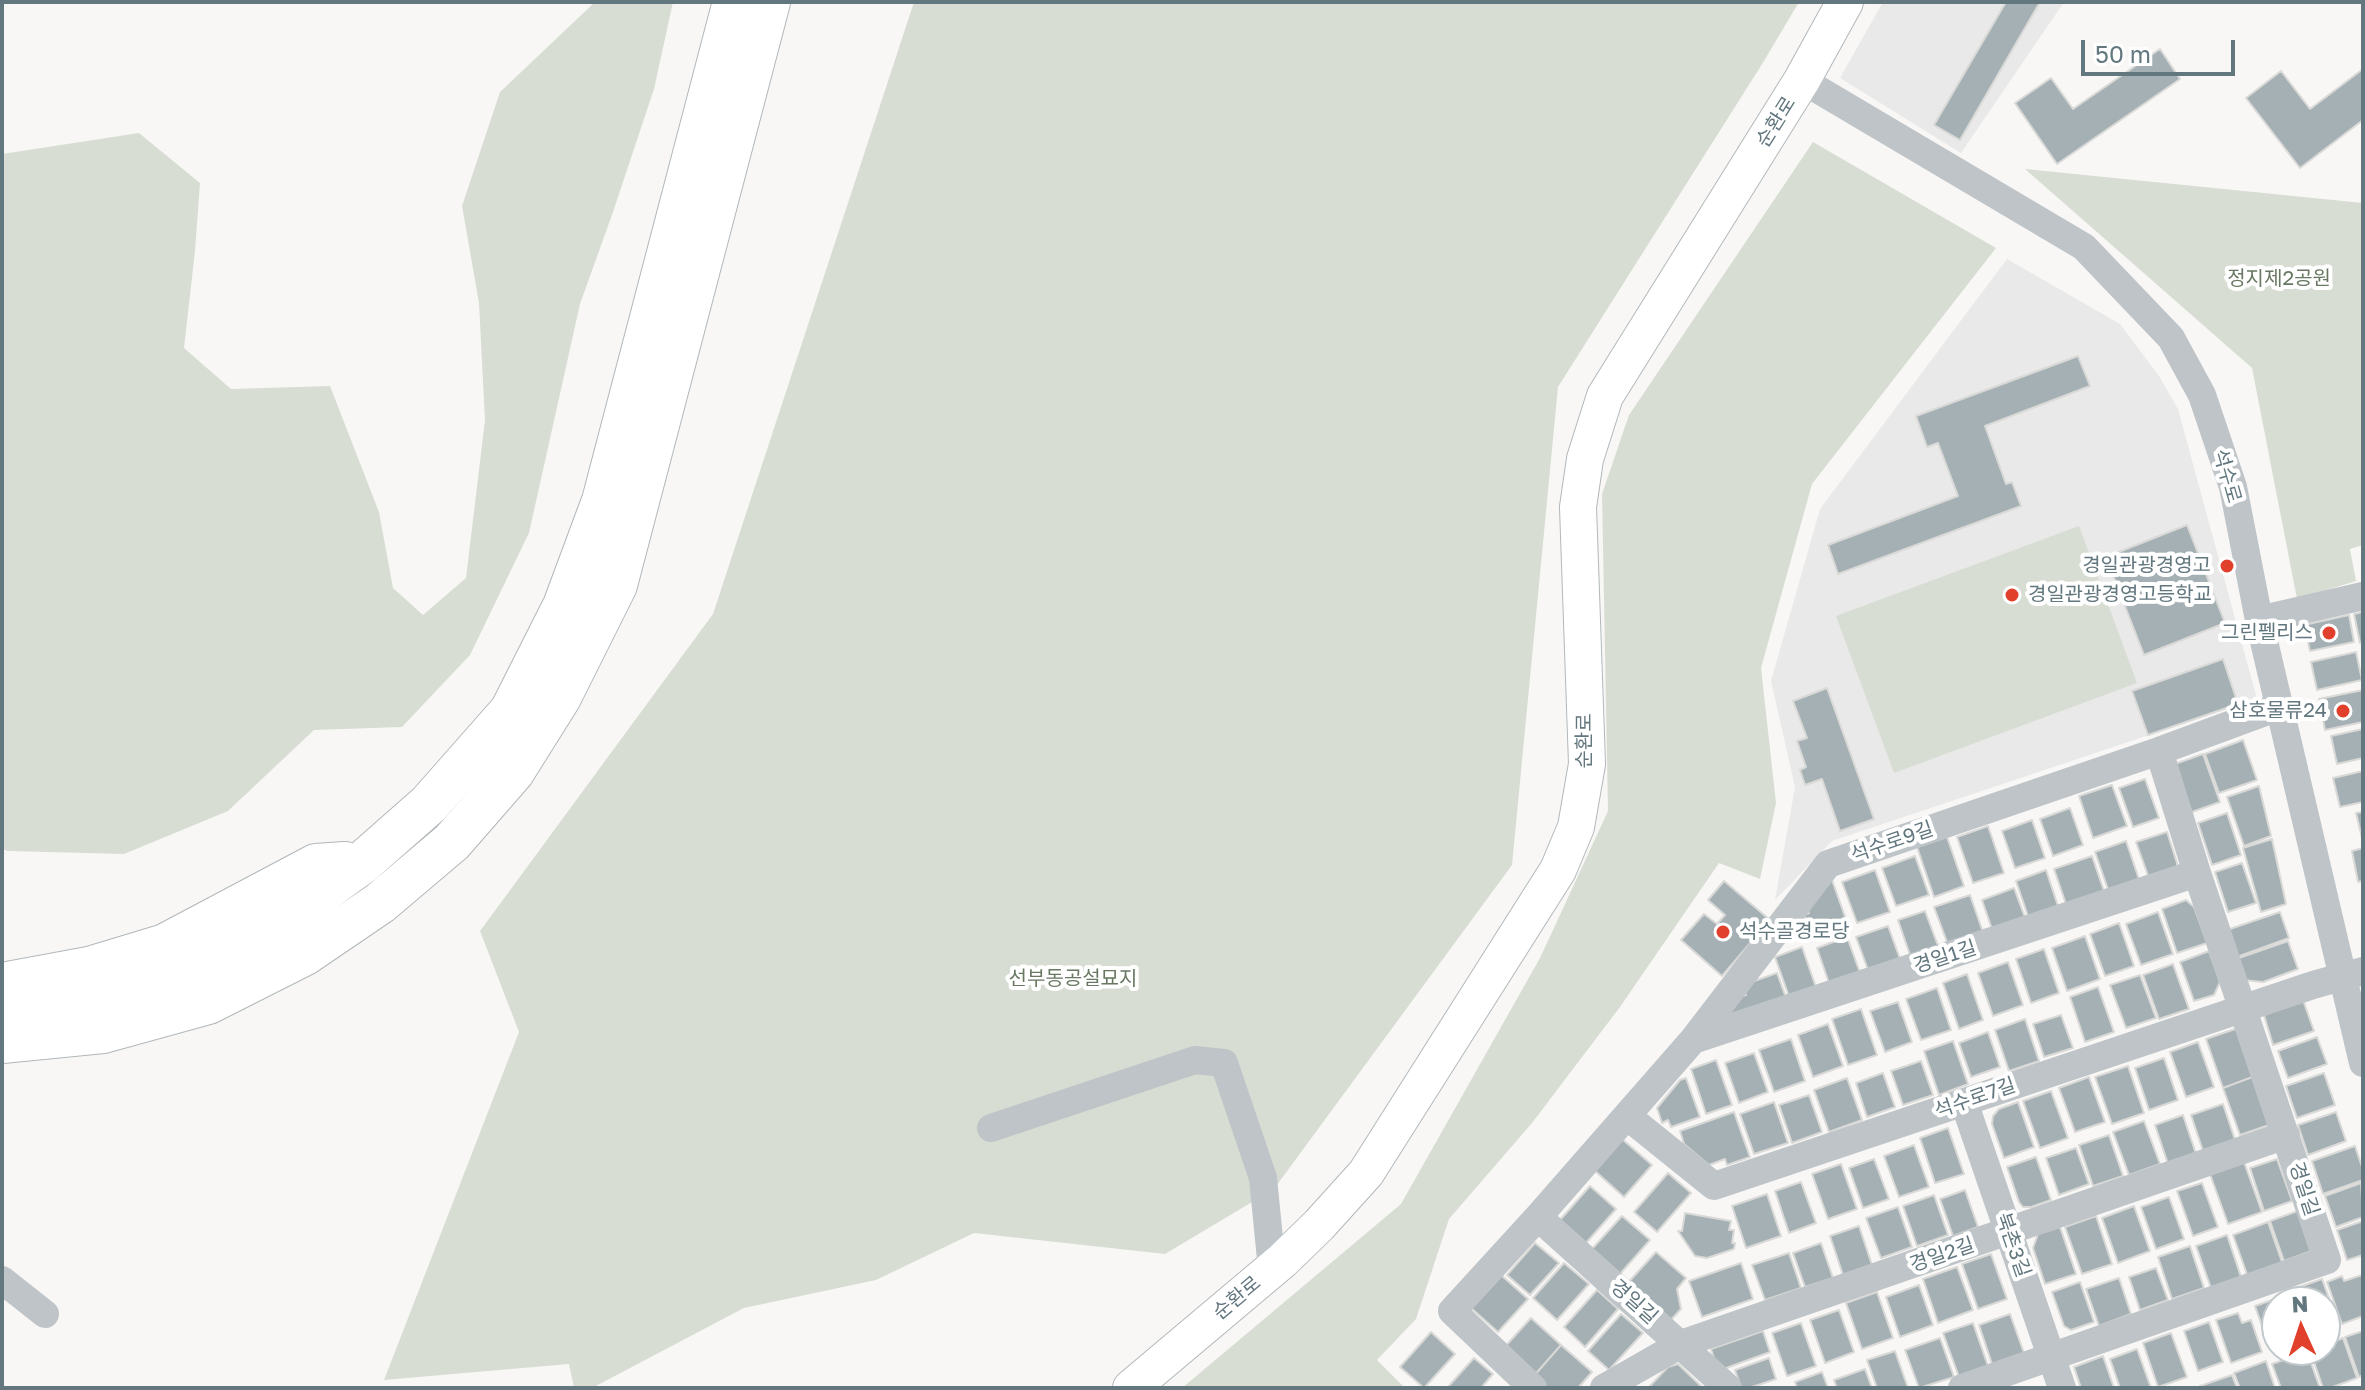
<!DOCTYPE html>
<meta charset="utf-8">
<style>
body{margin:0}
#map{position:relative;width:2365px;height:1390px;overflow:hidden;background:#f8f7f5;font-family:"Golos Text",sans-serif}
canvas{display:block}
.frame{position:absolute;inset:0;border:4px solid #63777f;pointer-events:none}
.north{position:absolute;left:2261px;top:1286px;width:80px;height:80px;box-sizing:border-box;background:#fff;border:2px solid #c1c9cc;border-radius:50%;rotate:357deg;font-size:22px;font-weight:700;line-height:32px;text-align:center;color:#63777f}
.north::after{content:'';display:block;margin:auto;width:28px;height:36px;background:#e1402c;clip-path:polygon(50% 0,100% 100%,50% 72%,0 100%)}
.scale{position:absolute;left:2081px;top:40px;width:154px;height:36px;box-sizing:border-box;border:4px solid #63777f;border-top:0;padding-left:10px;font-size:24px;line-height:28px;white-space:nowrap;color:#63777f;-webkit-text-stroke:6px #fff;paint-order:stroke}
</style>
<div id="map">
<canvas width="2365" height="1390"></canvas>
<div class="frame"></div>
<div class="north">N</div>
<div class="scale">50 m</div>
</div>
<script>
const ctx = document.querySelector('canvas').getContext('2d');
ctx.lineJoin = 'round';
function fillPath(path, color) { ctx.fillStyle = color; ctx.fill(path, 'evenodd'); }
function strokePath(path, color, width, dash) { ctx.strokeStyle = color; ctx.lineWidth = width; ctx.lineCap = dash ? 'butt' : 'round'; ctx.setLineDash(dash || []); ctx.stroke(path); }
function write(font, color, halo, rows, align = 'center') {
  ctx.font = font + ' "Golos Text","Noto Sans KR",sans-serif'; ctx.lineWidth = 8; ctx.setLineDash([]); ctx.textBaseline = 'middle'; ctx.strokeStyle = halo; ctx.fillStyle = color; for (const [text, x, y, turn = 0] of rows) {
    ctx.save(); ctx.translate(x, y); ctx.rotate((+turn || 0) * Math.PI / 180); ctx.textAlign = isNaN(turn) ? turn : align; if (halo) ctx.strokeText(text, 0, 0); ctx.fillText(text, 0, 0); ctx.restore();
  }
}
fillPath(new Path2D(`
 M1883,2H2064L1961,153L1840,78Z
 M2007,259L2120,324L2159,376L2178,409L2257,699L1832,841L1775,900L1795,787L1771,681L1820,509Z`), '#e8e9e8');
fillPath(new Path2D(`
 M595,2H673L654,89L613,212L580,304L529,533L470,655L402,727L314,730L228,811L124,854L8,851L2,849V154L139,133L200,183L195,251L184,348L231,389L330,386L379,512L393,588L423,615L466,578L485,420L479,303L462,206L500,92Z
 M914,2H1799L1764,61L1558,387L1512,865L1274,1189L1165,1254L974,1233L876,1280L744,1308L592,1388H574L569,1364L384,1380L519,1032L480,931L713,614Z
 M1813,142L1996,248L1812,484L1761,668L1776,803L1760,879L1719,863L1620,1007L1532,1123L1449,1219L1416,1319L1377,1360L1405,1388H1182L1401,1204L1540,958L1608,811L1602,494L1629,415Z
 M2025,169L2363,203V545L2350,549L2356,581L2297,599L2252,368Z
 M2079,526L2137,683L1894,773L1836,616Z`), '#d8ddd4');
const building = new Path2D(`
 M2006,2H2040L1960,140L1934,125Z
 M2160,49L2180,79L2057,164L2015,103L2051,78L2073,109Z
 M2363,69V120L2300,168L2246,98L2281,71L2310,109Z
 M2078,356L2090,386L1985,426L2006,484L2012,482L2021,506L1838,574L1828,545L1958,496L1938,443L1927,447L1916,416Z
 M2187,525L2225,623L2144,655L2106,557Z
 M2363,612V642L2360,643L2354,614Z
 M2349,615L2354,642L2310,651L2304,625Z
 M2356,652L2362,680L2317,690L2311,662Z
 M2223,659L2238,704L2148,735L2132,691Z
 M1827,688L1874,819L1840,831L1822,779L1805,785L1800,770L1806,767L1797,741L1807,738L1793,701Z
 M2363,690V722L2325,730L2319,699Z
 M2363,729V758L2337,764L2331,736Z
 M2243,740L2257,780L2219,793L2205,754Z
 M2203,754L2220,802L2189,813L2172,765Z
 M2363,771V802L2340,807L2333,778Z
 M2145,779L2159,818L2133,827L2119,788Z
 M2112,785L2127,826L2093,838L2079,796Z
 M2259,786L2271,836L2244,846L2227,797Z
 M2070,808L2083,845L2053,856L2040,819Z
 M2363,812V837L2362,838L2356,813Z
 M2227,813L2241,855L2212,865L2198,823Z
 M2032,820L2045,858L2015,868L2002,831Z
 M1988,826L2004,873L1973,883L1957,837Z
 M2167,832L2177,863V869L2150,881L2136,842Z
 M1947,837L1964,886L1934,897L1917,847Z
 M2272,839L2286,904L2261,912L2243,848Z
 M2126,841L2141,885L2110,895L2095,852Z
 M2363,848V881L2358,882L2352,851Z
 M1915,856L1929,895L1896,906L1882,868Z
 M2092,856L2105,894L2067,907L2054,869Z
 M2242,863L2256,903L2228,912L2215,872Z
 M1875,870L1890,912L1857,923L1842,882Z
 M2046,870L2059,909L2029,919L2016,881Z
 M1832,880L1848,925L1817,936L1814,926L1809,927L1804,915L1809,913L1806,904Z
 M1724,881L1770,920L1722,976L1681,940L1704,914L1717,924L1725,915L1708,900Z
 M2014,888L2027,923L1994,935L1982,900Z
 M1970,895L1985,938L1950,950L1934,907Z
 M2186,900L2194,907L2207,943L2177,953L2162,909Z
 M1925,911L1940,951L1912,961L1898,920Z
 M2158,912L2173,954L2141,965L2126,924Z
 M2280,912L2289,938L2237,957L2227,930Z
 M2119,923L2134,966L2105,976L2090,934Z
 M1888,926L1903,967L1871,978L1856,937Z
 M2085,936L2100,979L2067,991L2052,948Z
 M1847,937L1863,981L1832,992L1817,948Z
 M2288,941L2298,969L2263,982L2244,980L2236,959Z
 M1802,947L1819,996L1792,1005L1775,957Z
 M2044,949L2059,993L2031,1003L2016,959Z
 M2209,951L2220,982L2214,995L2194,1001L2180,962Z
 M2008,962L2023,1005L1993,1016L1978,973Z
 M2173,964L2189,1009L2159,1019L2143,975Z
 M1777,973L1789,1006L1730,1015L1732,999L1746,995L1743,985Z
 M1967,974L1983,1020L1959,1029L1943,983Z
 M2140,975L2156,1018L2126,1028L2110,985Z
 M2098,987L2114,1032L2085,1042L2070,997Z
 M1937,988L1951,1030L1921,1040L1906,999Z
 M2303,1000L2314,1031L2273,1045L2264,1015Z
 M1898,1002L1912,1042L1885,1052L1870,1011Z
 M1861,1009L1877,1055L1848,1065L1832,1019Z
 M2061,1015L2073,1048L2044,1057L2033,1024Z
 M2025,1019L2039,1061L2009,1071L1995,1030Z
 M1828,1024L1843,1066L1813,1077L1798,1035Z
 M2238,1028L2255,1076L2223,1088L2206,1039Z
 M1988,1032L2000,1067L1971,1077L1959,1043Z
 M2317,1037L2327,1064L2288,1078L2278,1051Z
 M1791,1039L1805,1081L1774,1092L1759,1050Z
 M1953,1041L1968,1084L1939,1095L1924,1051Z
 M2198,1042L2214,1087L2186,1097L2170,1052Z
 M1754,1053L1768,1092L1739,1103L1725,1063Z
 M2164,1058L2178,1100L2149,1110L2135,1068Z
 M1716,1060L1732,1105L1706,1114L1691,1069Z
 M1921,1061L1933,1095L1903,1105L1891,1071Z
 M2128,1066L2144,1113L2112,1124L2095,1077Z
 M1883,1073L1895,1107L1867,1117L1856,1083Z
 M2324,1073L2335,1105L2297,1118L2286,1086Z
 M2255,1076L2272,1124L2240,1135L2223,1088Z
 M2089,1077L2105,1122L2075,1132L2059,1088Z
 M1686,1078L1700,1117L1671,1127L1668,1120L1662,1123L1657,1108L1680,1080Z
 M1847,1078L1862,1120L1829,1132L1814,1090Z
 M2051,1091L2068,1138L2040,1148L2023,1101Z
 M1809,1095L1822,1132L1792,1143L1779,1105Z
 M1774,1102L1788,1143L1754,1154L1740,1114Z
 M2018,1102L2034,1147L2004,1158L1992,1124L1993,1116L1999,1109Z
 M2223,1104L2235,1140L2203,1151L2191,1115Z
 M1734,1112L1750,1157L1727,1165L1725,1159L1709,1165L1684,1144L1680,1131Z
 M2336,1112L2346,1141L2308,1155L2298,1125Z
 M2183,1115L2196,1154L2168,1164L2155,1125Z
 M2144,1121L2160,1164L2129,1175L2113,1132Z
 M1948,1128L1964,1174L1935,1183L1920,1138Z
 M2109,1135L2123,1176L2093,1186L2079,1145Z
 M1622,1139L1652,1165L1624,1197L1594,1170Z
 M1914,1145L1929,1187L1899,1197L1884,1156Z
 M2355,1146L2363,1170V1180L2323,1194L2312,1161Z
 M2076,1148L2089,1184L2059,1195L2046,1158Z
 M2036,1157L2051,1200L2031,1207H2023L2019,1202L2007,1167Z
 M1874,1159L1889,1199L1863,1208L1849,1168Z
 M2277,1159L2292,1201L2264,1211L2250,1168Z
 M2244,1162L2262,1212L2228,1224L2210,1174Z
 M1841,1164L1857,1209L1828,1219L1812,1174Z
 M1668,1173L1691,1193L1657,1232L1634,1212Z
 M1801,1182L1816,1223L1789,1233L1775,1191Z
 M2202,1183L2218,1227L2193,1236L2177,1191Z
 M2361,1183L2363,1217L2336,1227L2325,1196Z
 M1590,1186L1616,1209L1586,1243L1560,1220Z
 M1965,1190L1978,1227L1953,1236L1940,1199Z
 M1767,1194L1781,1236L1746,1248L1732,1206Z
 M1934,1195L1948,1235L1917,1246L1903,1206Z
 M2169,1197L2184,1239L2156,1249L2141,1207Z
 M2134,1206L2150,1251L2118,1263L2102,1218Z
 M1898,1207L1912,1247L1881,1258L1866,1218Z
 M2306,1208L2320,1248L2284,1261L2270,1221Z
 M1685,1213L1731,1221L1729,1230H1734L1732,1243H1735L1734,1249L1707,1258L1695,1256L1678,1231H1682Z
 M1622,1216L1650,1240L1619,1275L1591,1250Z
 M2096,1216L2112,1264L2082,1274L2065,1227Z
 M2363,1221V1255L2347,1260L2337,1230Z
 M2268,1222L2283,1265L2248,1277L2233,1235Z
 M1859,1226L1872,1265L1843,1275L1830,1236Z
 M2060,1227L2076,1274L2045,1284L2033,1248L2038,1234Z
 M2227,1235L2241,1277L2211,1288L2196,1246Z
 M1535,1243L1559,1263L1530,1295L1507,1275Z
 M1821,1243L1833,1278L1805,1287L1793,1253Z
 M2190,1246L2204,1288L2172,1299L2158,1257Z
 M1656,1252L1686,1278L1677,1289L1681,1309L1668,1323L1625,1286Z
 M1789,1253L1801,1288L1765,1300L1752,1265Z
 M1991,1254L2007,1299L1978,1309L1962,1264Z
 M1564,1263L1589,1284L1557,1320L1533,1298Z
 M1741,1263L1753,1299L1702,1317L1689,1281Z
 M1957,1267L1973,1310L1938,1323L1923,1279Z
 M2156,1268L2168,1300L2140,1310L2129,1277Z
 M1501,1275L1528,1299L1498,1332L1471,1308Z
 M2362,1275L2363,1316L2342,1324L2327,1282L2342,1276L2344,1281Z
 M2119,1278L2131,1314L2099,1326L2086,1289Z
 M2322,1279L2338,1323L2325,1327V1302H2295L2291,1290Z
 M2080,1282L2094,1322L2071,1330L2064,1326L2052,1292Z
 M1919,1285L1933,1325L1900,1337L1886,1297Z
 M1597,1290L1618,1309L1585,1347L1564,1327Z
 M1877,1292L1893,1338L1862,1349L1846,1303Z
 M2283,1296L2285,1302H2277V1343L2269,1346L2255,1306Z
 M1839,1310L1854,1352L1825,1363L1810,1320Z
 M2238,1313L2242,1323L2251,1320L2262,1352L2231,1363L2216,1320Z
 M1621,1314L1643,1333L1609,1370L1588,1351Z
 M2010,1314L2024,1353L1992,1364L1979,1325Z
 M1531,1318L1561,1345L1532,1378L1501,1351Z
 M2209,1322L2223,1362L2198,1371L2184,1331Z
 M1801,1323L1816,1366L1787,1376L1772,1333Z
 M1973,1323L1988,1366L1959,1377L1943,1333Z
 M1763,1331L1770,1352L1718,1371L1711,1349Z
 M2363,1331V1375L2359,1377L2345,1337Z
 M1431,1332L1455,1354L1424,1388L1400,1367Z
 M2171,1333L2187,1377L2158,1387L2143,1343Z
 M1940,1338L1954,1377L1919,1388L1905,1350Z
 M2343,1338L2357,1378L2330,1388H2323L2310,1350H2325V1345Z
 M1561,1345L1592,1372L1578,1388H1543L1532,1378Z
 M2137,1349L2151,1388H2120L2110,1359Z
 M1895,1351L1908,1388H1877L1867,1360Z
 M2307,1352L2320,1388H2281L2272,1364Z
 M2103,1356L2114,1388H2081L2074,1367Z
 M1474,1358L1493,1374L1481,1388H1447Z
 M1769,1358L1776,1379L1749,1388H1741L1735,1370Z
 M2266,1361L2275,1388H2240L2234,1373Z
 M1678,1364L1703,1388H1648L1668,1367Z
 M1865,1369L1872,1388H1837L1834,1380Z
 M1822,1372L1828,1388H1797L1795,1382Z
 M2232,1375L2237,1388H2201L2200,1386Z`);
fillPath(building, '#a5b0b4');
strokePath(building, '#d9d9d7', 2);
const major = new Path2D(`
 M1131,1388L1283,1260L1319,1225L1366,1173L1558,870L1576,827L1587,764L1578,507L1585,459L1605,396L1802,80L1845,2`);
const highway = new Path2D(`
 M2,984L89,968L165,945L316,865L345,863
 M2,1013L99,1000L200,969L279,923L362,863L429,804L511,711L564,606L603,501L734,2
 M2,1042L103,1032L208,1003L305,954L380,903L452,842L513,772L560,697L616,585L769,2`);
strokePath(major, '#b2b8bb', 38);
strokePath(highway, '#b2b7ba', 44);
strokePath(new Path2D(`
 M1802,80L2084,247L2171,338L2202,395L2233,487L2259,620L2363,1063
 M2259,620L2363,596
 M1693,1040L2197,873
 M1964,1102L2062,1388
 M1627,1116L1714,1186L2313,985L2363,971
 M991,1128L1195,1060L1224,1063L1263,1178L1272,1269
 M1538,1217L1728,1388
 M2,1280L45,1314
 M1533,1388L1452,1311L1538,1217L1693,1040L1828,864L2159,751L2281,706
 M1604,1388L1681,1344L2286,1135
 M1962,1388L2327,1260L2197,873L2159,751`), '#bec4c7', 28);
strokePath(major, '#fff', 36);
strokePath(highway, '#fff', 42);
for (const [x, y, r, color] of [
 [2227,566,8,"#e1402c"],
 [2012,595,8,"#e1402c"],
 [2329,633,8,"#e1402c"],
 [2343,711,8,"#e1402c"],
 [1723,932,8,"#e1402c"]
]) { const dot = new Path2D(); dot.arc(x, y, r, 0, 2 * Math.PI); ctx.fillStyle = color; ctx.fill(dot); strokePath(dot, '#fff', 3); }
write('20px', '#63777f', '#fff', [
 ["순환로",1776,122,-58],
 ["석수로",2227,476,74],
 ["순환로",1585,741,-90],
 ["석수로9길",1892,842,-19],
 ["경일1길",1945,957,-18],
 ["석수로7길",1975,1098,-19],
 ["경일길",2304,1189,72],
 ["북촌3길",2013,1245,71],
 ["경일2길",1942,1255,-19],
 ["순환로",1237,1298,-40],
 ["경일길",1634,1302,42]
]);
write('20px', '#687862', '#fff', [
 ["정지제2공원",2279,279],
 ["선부동공설묘지",1073,979]
]);
write('20px', '#63777f', '#fff', [
 ["경일관광경영고",2211,566],
 ["경일관광경영고등학교",2028,595,"left"],
 ["그린펠리스",2313,633],
 ["삼호물류24",2327,711],
 ["석수골경로당",1739,932,"left"]
], 'right');
</script>
